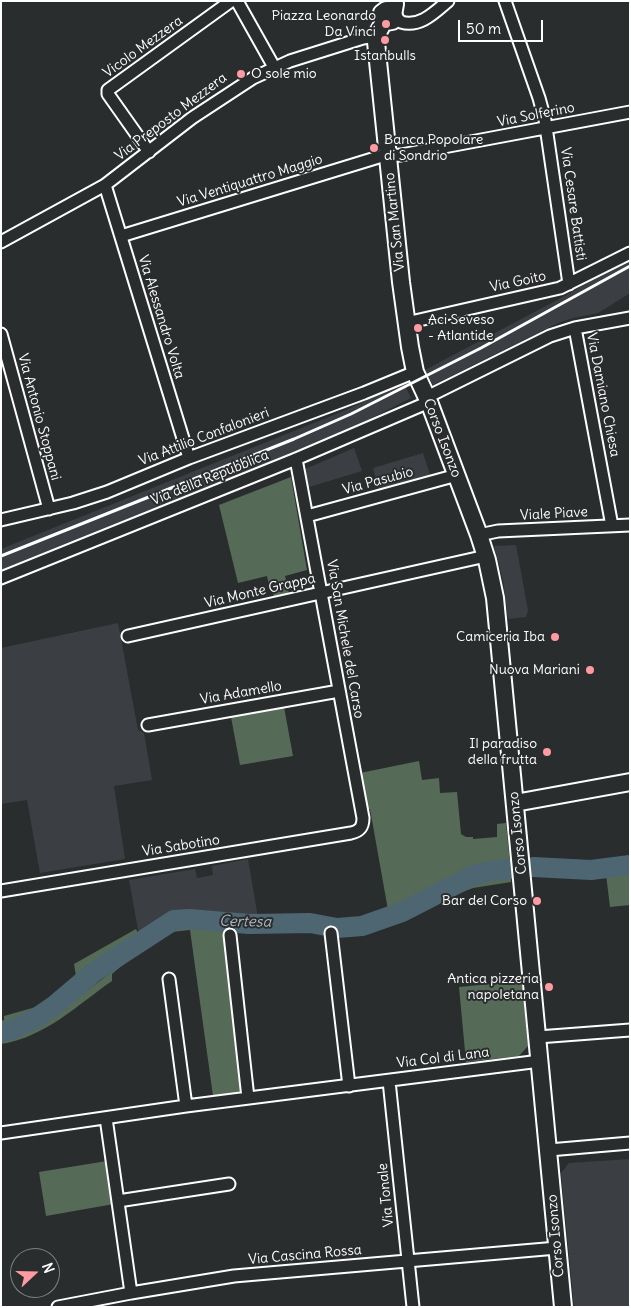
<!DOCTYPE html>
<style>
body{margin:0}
#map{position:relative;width:631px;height:1308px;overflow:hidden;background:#2a2d2e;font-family:Delius,sans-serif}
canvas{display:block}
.frame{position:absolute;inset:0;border:2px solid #fff;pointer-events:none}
.north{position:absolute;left:10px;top:1248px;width:50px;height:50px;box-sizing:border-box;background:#2a2d2e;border:1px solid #7f8182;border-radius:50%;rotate:69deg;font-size:14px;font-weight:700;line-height:20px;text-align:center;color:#fff}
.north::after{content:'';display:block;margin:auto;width:18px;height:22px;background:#ff9aa2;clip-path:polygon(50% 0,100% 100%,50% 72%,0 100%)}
.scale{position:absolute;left:458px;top:20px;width:85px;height:22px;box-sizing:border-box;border:2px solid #fff;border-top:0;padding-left:6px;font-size:15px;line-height:18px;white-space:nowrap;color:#fff;-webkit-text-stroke:4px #2a2d2e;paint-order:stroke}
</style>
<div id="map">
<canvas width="631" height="1308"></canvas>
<div class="frame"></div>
<div class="north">N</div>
<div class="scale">50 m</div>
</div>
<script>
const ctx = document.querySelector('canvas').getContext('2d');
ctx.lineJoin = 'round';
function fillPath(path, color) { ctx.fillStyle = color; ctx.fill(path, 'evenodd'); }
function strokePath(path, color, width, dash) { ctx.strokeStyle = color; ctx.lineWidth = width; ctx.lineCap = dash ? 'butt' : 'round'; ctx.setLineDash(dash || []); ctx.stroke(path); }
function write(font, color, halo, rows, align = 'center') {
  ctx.font = font + ' Delius,sans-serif'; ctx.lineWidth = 4; ctx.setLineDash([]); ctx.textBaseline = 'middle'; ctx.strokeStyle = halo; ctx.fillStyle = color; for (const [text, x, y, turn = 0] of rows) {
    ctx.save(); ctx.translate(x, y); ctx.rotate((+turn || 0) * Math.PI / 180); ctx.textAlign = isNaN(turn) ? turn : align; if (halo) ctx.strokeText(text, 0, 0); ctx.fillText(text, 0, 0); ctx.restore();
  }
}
fillPath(new Path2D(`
 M630,258V293L608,307L598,313L573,318L558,323L433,385L425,370L561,298Z
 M403,382L411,398L358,425L283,458L1,570V549L346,410Z
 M354,448L362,471L306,488L303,470Z
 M423,453L431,478L379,490L373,468Z
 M516,545L528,610L526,617L508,619L503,580L494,546Z
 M118,623L138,730L144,733L152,780L114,786L125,859L40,873L27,800L1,804V648Z
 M248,859L257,912V918L185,911L173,913L155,922L139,935L129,880L195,869L197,878L213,875L212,866Z
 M630,1159V1307H574L561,1173L569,1163Z`), '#3b3f44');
fillPath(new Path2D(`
 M291,477L307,570L285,576L289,594L274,597L271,586H269L267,576L238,583L219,505Z
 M284,707L293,756L240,765L231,717Z
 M419,761L422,780L439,778L440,793L457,792L461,834L466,837H473V839L497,837V824L506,823L510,863L493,865L473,870L393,911L377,918L357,922L338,924L301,918L244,920L204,917L187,913L174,915L162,920L93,963L76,976L74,964L136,929L139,935L155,922L173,913L185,911L257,918L307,915L338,919L356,918L388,910L370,809H367L360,773Z
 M630,869V905L610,907L606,874Z
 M511,876V882L473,888L428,905L473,883Z
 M189,923L233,927V930L228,931L242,1092L213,1096L190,930L162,933L173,927Z
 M138,952L112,974V981C77,1005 46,1037 1,1044V1038L31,1028L52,1017Z
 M522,981L528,1046L519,1056L466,1062L459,987Z
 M36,1007V1011C25,1017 14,1025 1,1027V1021L4,1020V1016Z
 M107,1161L114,1204L46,1216L39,1172Z`), '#556b57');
strokePath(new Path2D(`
 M533,867L591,870L630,865
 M1,1033L16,1028L36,1018L55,1005L94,972L174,920L189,919L249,924L310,923L337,928L362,926L402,912L472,876L490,871L510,869`), '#4e6672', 20);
const street = new Path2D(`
 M237,1L274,67
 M505,1L539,98L545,120L569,284
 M394,15L401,22C420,28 435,12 448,1
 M149,152L108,94V90L231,1
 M105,185L189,458
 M121,236L382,156L401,155L630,112
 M1,242L105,185L192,118L253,78L290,61L363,38L376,36
 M406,323L560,288L630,253
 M575,328L612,526
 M1,334L49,509
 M427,397L550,336L575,328L630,318
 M307,516L457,475
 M1,520L73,503L107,492L189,458L364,393L415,372
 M479,535L498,531L630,525
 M1,578L296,459L429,402
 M128,636L486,556
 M148,725L339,691
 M1,891L351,833C360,831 363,827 363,818L296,459
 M331,933L349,1086
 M230,935L248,1098
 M169,979L186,1106
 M538,1037L630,1030
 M389,1081L413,1307
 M106,1118L131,1293
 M1,1133L186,1106L540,1061
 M549,1150L630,1143
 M118,1201L229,1184
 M58,1307L131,1293L234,1276L557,1248`);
const secondary = new Path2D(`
 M394,15L391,11L386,10L382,13V18L386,22L392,21L395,4
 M381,27L376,36V42L401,282L410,347L415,372L429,402L479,535L487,560L495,598L563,1307
 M515,803L630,782`);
strokePath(street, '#fff', 15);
strokePath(secondary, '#fff', 20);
strokePath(street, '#2a2d2e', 11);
strokePath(secondary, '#2a2d2e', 16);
strokePath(new Path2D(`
 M1,556L294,439L351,414L481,348L630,266`), '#fff', 3);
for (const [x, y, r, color] of [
 [386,24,5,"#ff9aa2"],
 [385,40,5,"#ff9aa2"],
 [241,74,5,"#ff9aa2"],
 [374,148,5,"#ff9aa2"],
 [418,328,5,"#ff9aa2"],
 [555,637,5,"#ff9aa2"],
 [590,670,5,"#ff9aa2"],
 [547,752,5,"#ff9aa2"],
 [537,901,5,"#ff9aa2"],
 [549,987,5,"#ff9aa2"]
]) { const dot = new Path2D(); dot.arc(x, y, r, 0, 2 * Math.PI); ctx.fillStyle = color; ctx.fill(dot); strokePath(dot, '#2a2d2e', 2); }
write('14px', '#fff', '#2a2d2e', [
 ["Piazza Leonardo",376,16],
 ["Da Vinci",376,32],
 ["Istanbulls",385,56,"center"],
 ["O sole mio",251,74,"left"],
 ["Banca Popolare",384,140,"left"],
 ["di Sondrio",384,156,"left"],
 ["Aci Seveso",428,320,"left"],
 ["- Atlantide",428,336,"left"],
 ["Camiceria Iba",545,637],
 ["Nuova Mariani",580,670],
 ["Il paradiso",537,744],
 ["della frutta",537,760],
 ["Bar del Corso",527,901],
 ["Antica pizzeria",539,979],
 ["napoletana",539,995]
], 'right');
write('14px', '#fff', '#2a2d2e', [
 ["Vicolo Mezzera",143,47,-36],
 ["Via Solferino",536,115,-11],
 ["Via Preposto Mezzera",171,117,-37],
 ["Via Ventiquattro Maggio",250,181,-17],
 ["Via Cesare Battisti",573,204,82],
 ["Via San Martino",395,222,-96],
 ["Via Goito",518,282,-12],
 ["Via Alessandro Volta",161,317,73],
 ["Via Damiano Chiesa",603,395,79],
 ["Via Antonio Stoppani",39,417,75],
 ["Via Attilio Confalonieri",204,437,-21],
 ["Corso Isonzo",442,438,69],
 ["Via della Repubblica",210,478,-22],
 ["Via Pasubio",378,481,-15],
 ["Viale Piave",554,514,-3],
 ["Via Monte Grappa",260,591,-13],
 ["Via San Michele del Carso",345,639,80],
 ["Via Adamello",241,693,-10],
 ["Corso Isonzo",518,833,-96],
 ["Via Sabotino",181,846,-9],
 ["Via Col di Lana",443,1058,-7],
 ["Via Tonale",386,1195,-96],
 ["Corso Isonzo",556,1236,-95],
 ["Via Cascina Rossa",305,1255,-5]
]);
write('italic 15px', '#afbac0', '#2a2d2e', [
 ["Certesa",245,922,1]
]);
</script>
